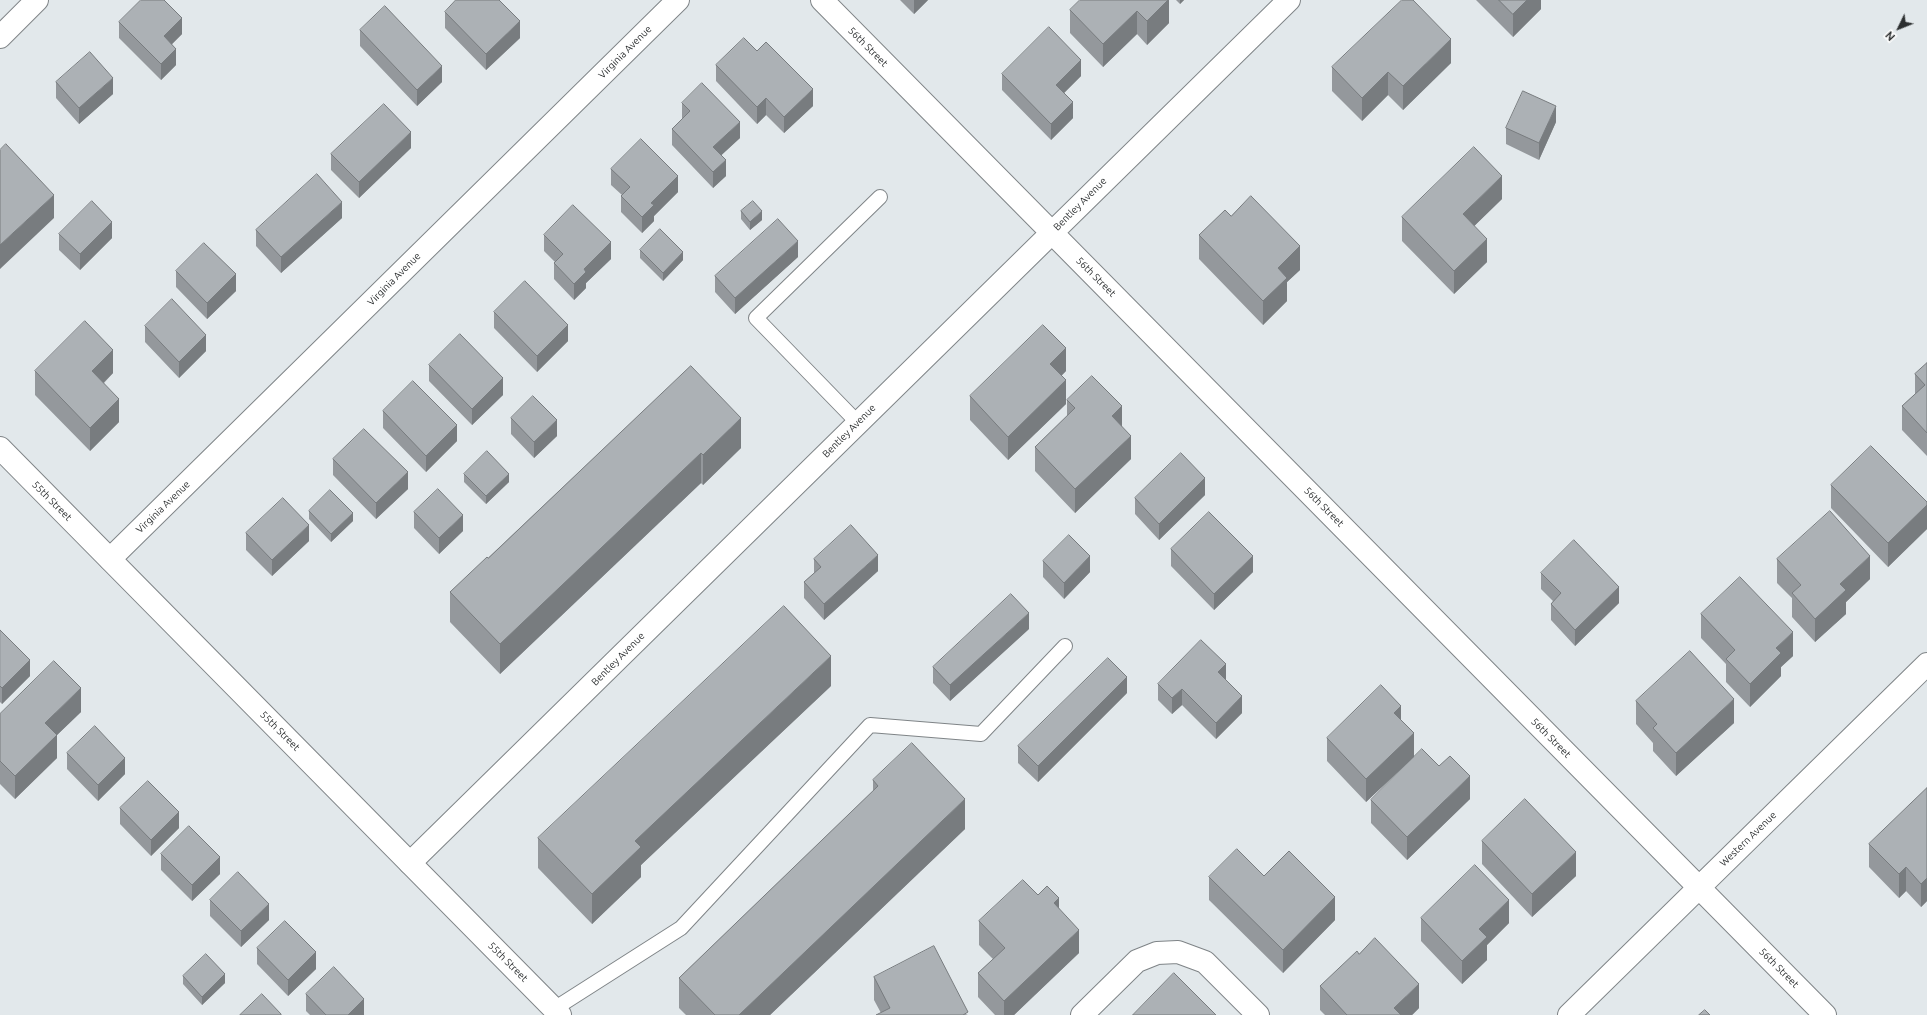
<!DOCTYPE html>
<style>
body{margin:0}
#map{position:relative;width:1927px;height:1015px;overflow:hidden;background:#e2e8eb;font-family:Ubuntu,sans-serif}
canvas{display:block}
.north{position:absolute;left:1879px;top:8px;width:40px;height:40px;-webkit-text-stroke:3px #fff;paint-order:stroke;rotate:227deg;font-size:11px;font-weight:700;line-height:16px;text-align:center;color:#2c2f30}
.north::after{content:'';display:block;margin:auto;width:14px;height:18px;background:#2c2f30;clip-path:polygon(50% 0,100% 100%,50% 72%,0 100%)}
</style>
<div id="map">
<canvas width="1927" height="1015"></canvas>
<div class="north">N</div>
</div>
<script>
const ctx = document.querySelector('canvas').getContext('2d');
ctx.lineJoin = 'round';
function strokePath(path, color, width, dash) { ctx.strokeStyle = color; ctx.lineWidth = width; ctx.lineCap = dash ? 'butt' : 'round'; ctx.setLineDash(dash || []); ctx.stroke(path); }
function fillPath(path, color) { ctx.fillStyle = color; ctx.fill(path, 'evenodd'); }
function write(font, color, halo, rows, align = 'center') {
  ctx.font = font + ' Ubuntu,sans-serif'; ctx.lineWidth = 3; ctx.setLineDash([]); ctx.textBaseline = 'middle'; ctx.strokeStyle = halo; ctx.fillStyle = color; for (const [text, x, y, turn = 0] of rows) {
    ctx.save(); ctx.translate(x, y); ctx.rotate((+turn || 0) * Math.PI / 180); ctx.textAlign = isNaN(turn) ? turn : align; if (halo) ctx.strokeText(text, 0, 0); ctx.fillText(text, 0, 0); ctx.restore();
  }
}
const service = new Path2D(`
 M858,423L756,318L880,197
 M554,1009L681,928L870,725L981,734L1065,646`);
const minor = new Path2D(`
 M822,0L1825,1015
 M0,37L37,0
 M110,559L678,0
 M410,863L1289,0
 M1082,1015L1137,961L1157,953L1178,952L1205,962L1258,1015
 M1569,1015L1927,664`);
const secondary = new Path2D(`
 M0,448L560,1015`);
strokePath(service, '#7f8487', 16);
strokePath(minor, '#7f8487', 24);
strokePath(secondary, '#7f8487', 24);
strokePath(service, '#fff', 14);
strokePath(minor, '#fff', 22);
strokePath(secondary, '#fff', 22);
fillPath(new Path2D(`
 M900,0H928L914,14Z
 M1169,0V23L1147,45L1137,34L1103,67L1070,33V10Z
 M1176,0H1184L1180,4Z
 M1476,0H1541V9L1513,37Z
 M445,12L520,38L486,70L445,28Z
 M119,22L182,34L172,44L176,65L161,80L119,38Z
 M360,30L442,82L417,106L360,46Z
 M757,51L813,106L784,133L766,115L757,124L716,81V65Z
 M1451,63L1403,110L1388,95L1362,121L1332,91V67Z
 M1002,74L1081,76L1064,93L1073,118L1051,140L1002,90Z
 M56,82L113,94L79,124L56,98Z
 M682,103L740,138L721,155L726,176L713,188L672,145V129L682,119Z
 M1556,122L1539,160L1506,144V128Z
 M411,148L359,198L331,170V154Z
 M611,169L678,192L654,216V221L642,233L621,212V196L622,195L611,185Z
 M1502,199L1474,226L1487,262L1454,294L1402,241V217Z
 M741,211L762,220L750,230L741,219Z
 M1231,216L1300,270L1287,282V301L1263,325L1199,259V235Z
 M342,218L281,273L256,246V230Z
 M59,234L112,238L80,270L59,250Z
 M544,235L611,259L586,283V288L574,300L554,279V263L555,262L544,251Z
 M640,250L683,260L663,281L640,258Z
 M798,257L735,314L715,292V276Z
 M176,271L236,291L207,319L176,287Z
 M494,312L568,341L537,372L494,328Z
 M145,326L206,351L179,378L145,342Z
 M1927,363V456L1902,430V406L1915,394V374Z
 M429,365L503,395L472,425L429,381Z
 M691,366L741,448L703,485L701,483L500,674L450,622V592L488,558Z
 M35,371L113,373L104,383L119,422L90,451L35,395Z
 M1066,371L1061,376L1066,404L1008,460L970,420V396Z
 M1067,400L1122,427L1131,459L1075,513L1035,471V447L1067,416Z
 M383,411L457,441L426,472L383,428Z
 M511,418L557,436L534,458L511,434Z
 M333,459L408,489L376,519L333,475Z
 M464,474L509,482L486,504L464,482Z
 M1831,485L1927,502V529L1888,567L1831,508Z
 M1205,495L1159,540L1135,514V498Z
 M309,511L353,521L331,542L309,519Z
 M414,512L463,531L439,554L414,528Z
 M246,533L309,541L272,576L246,550Z
 M1171,549L1253,572L1214,610L1171,566Z
 M814,559L878,571L824,620L804,598V582L814,573Z
 M1777,559L1870,579L1846,602V614L1815,642L1792,617V598L1777,583Z
 M1043,561L1090,572L1064,599L1043,577Z
 M1541,573L1619,603L1575,646L1551,620V604L1553,601L1541,589Z
 M1701,614L1793,656L1781,667V676L1750,707L1726,682V664L1701,638Z
 M1029,629L950,701L933,683V667Z
 M0,630L30,676L2,704L0,702Z
 M1226,680L1242,713L1216,739L1182,705L1172,714L1158,700V684Z
 M831,686L641,865V877L592,924L538,868V838Z
 M1127,693L1038,782L1018,763V746Z
 M1636,701L1734,723L1676,776L1653,751V743L1636,724Z
 M81,712L57,735V758L15,799L0,784V714Z
 M1401,720L1414,757L1366,802L1327,761V738Z
 M67,753L125,774L98,801L67,769Z
 M873,780L965,829L770,1015H686L679,1008V978L873,791Z
 M1927,788V901L1921,907L1906,891L1899,898L1869,867V844Z
 M1470,799L1407,860L1371,823V800Z
 M120,808L179,828L151,856L120,824Z
 M1482,841L1576,876L1532,917L1482,864Z
 M161,854L220,874L192,901L161,870Z
 M1264,876L1335,920L1283,973L1209,900V877Z
 M1038,895L1059,908L1079,953L1014,1015H995L978,997V973L993,959L979,945V921Z
 M210,900L269,920L241,947L210,916Z
 M1421,918L1509,923L1487,945V960L1462,984L1421,941Z
 M257,948L316,969L288,996L257,964Z
 M1359,954L1419,1008L1412,1015H1325L1320,1010V986Z
 M183,976L225,983L202,1005L183,984Z
 M874,977L968,1015L881,1013L874,1000Z
 M306,994L364,1015H310L306,1011Z`), '#94989c');
fillPath(new Path2D(`
 M914,0H928L914,14Z
 M1168,0H1169V23L1147,45V21Z
 M1180,0H1184L1180,4Z
 M1527,0H1541V9L1513,37V14Z
 M1137,11V34L1103,67V44Z
 M182,18V34L164,52V36Z
 M520,21V38L486,70V54Z
 M1451,39V63L1403,110V86Z
 M176,49V65L161,80V64Z
 M1081,60V76L1056,101V85Z
 M442,66V82L417,106V90Z
 M1388,72V95L1362,121V98Z
 M113,78V94L79,124V108Z
 M813,89V106L784,133V117Z
 M766,98V115L757,124V107Z
 M1073,102V118L1051,140V124Z
 M1556,106V122L1539,160V143Z
 M740,122V138L713,163V147Z
 M411,132V148L359,198V182Z
 M726,160V176L713,188V172Z
 M678,176V192L654,216V221L642,233V217L651,203Z
 M1502,176V199L1463,237V214Z
 M54,195V218L0,269V245Z
 M342,202V218L281,273V257Z
 M762,211V220L750,230V222Z
 M112,222V238L80,270V254Z
 M1487,239V262L1454,294V271Z
 M798,241V257L735,314V298Z
 M611,242V259L586,283V288L574,300V284L584,269Z
 M1300,246V270L1287,282V301L1263,325V301L1278,268Z
 M683,252V260L663,281V273Z
 M236,274V291L207,319V303Z
 M568,325V341L537,372V356Z
 M206,335V351L179,378V362Z
 M1066,348V371L1050,387V364Z
 M113,350V373L92,394V371Z
 M503,378V395L472,425V409Z
 M1066,380V404L1008,460V437Z
 M119,399V422L90,451V428Z
 M1122,406V430L1112,416Z
 M741,418V448L703,485V455Z
 M557,420V436L534,458V442Z
 M457,425V441L426,472V456Z
 M1131,436V459L1075,513V489Z
 M701,453V483L500,674V644Z
 M408,472V489L376,519V503Z
 M509,474V482L486,504V496Z
 M1205,478V495L1159,540V524Z
 M1927,505V529L1888,567V543Z
 M353,513V521L331,542V534Z
 M463,515V531L439,554V538Z
 M309,525V541L272,576V560Z
 M878,555V571L824,620V604Z
 M1090,556V572L1064,599V583Z
 M1253,556V572L1214,610V594Z
 M1870,556V579L1846,602V614L1815,642V619L1840,584Z
 M1619,587V603L1575,646V630Z
 M1029,613V629L950,701V685Z
 M1793,632V656L1781,667V676L1750,707V684L1776,648Z
 M831,656V686L641,865V877L592,924V894L635,841Z
 M30,660V676L2,704V688Z
 M1226,664V680L1218,672Z
 M1127,677V693L1038,782V766Z
 M81,688V712L57,735V758L15,799V776L45,723Z
 M1182,689V705L1172,714V698Z
 M1242,696V713L1216,739V723Z
 M1734,699V723L1676,776V753Z
 M1401,706V730L1394,713Z
 M1414,733V757L1366,802V779Z
 M125,758V774L98,801V785Z
 M1470,776V799L1407,860V837Z
 M965,799V829L770,1015H739Z
 M179,812V828L151,856V840Z
 M1576,852V876L1532,917V894Z
 M220,857V874L192,901V885Z
 M1906,867V891L1899,898V874Z
 M1927,878V901L1921,907V884Z
 M1335,897V920L1283,973V950Z
 M1059,898V922L1054,903Z
 M1509,900V923L1487,945V960L1462,984V961L1479,929Z
 M269,904V920L241,947V931Z
 M1079,930V953L1014,1015H1004V1001Z
 M316,952V969L288,996V980Z
 M225,974V983L202,1005V997Z
 M1419,984V1008L1412,1015H1394V1008Z
 M364,999V1015H348Z`), '#787c7f');
const building = new Path2D(`
 M141,0H164L182,18L164,36L176,49L161,64L119,22Z
 M456,0H499L520,21L486,54L445,12Z
 M1080,0H1168L1147,21L1137,11L1103,44L1070,10Z
 M1402,0H1413L1451,39L1403,86L1388,72L1362,98L1332,67Z
 M1499,0H1527L1513,14Z
 M385,6L442,66L417,90L360,30Z
 M1049,27L1081,60L1056,85L1073,102L1051,124L1002,74Z
 M744,38L757,51L766,42L813,89L784,117L766,98L757,107L716,65Z
 M90,52L113,78L79,108L56,82Z
 M702,83L740,122L713,147L726,160L713,172L672,129L690,111L682,103Z
 M1523,91L1556,106L1539,143L1506,128Z
 M384,104L411,132L359,182L331,154Z
 M641,139L678,176L651,203L654,205L642,217L621,196L630,187L611,169Z
 M6,144L54,195L0,245V150Z
 M1474,147L1502,176L1463,214L1487,239L1454,271L1402,217Z
 M317,174L342,202L281,257L256,230Z
 M1251,196L1300,246L1278,268L1287,278L1263,301L1199,235L1225,210L1231,216Z
 M92,201L112,222L80,254L59,234Z
 M753,201L762,211L750,222L741,211Z
 M573,205L611,242L584,269L586,272L574,284L554,263L563,254L544,235Z
 M778,219L798,241L735,298L715,276Z
 M660,229L683,252L663,273L640,250Z
 M204,243L236,274L207,303L176,271Z
 M525,281L568,325L537,356L494,312Z
 M172,299L206,335L179,362L145,326Z
 M85,321L113,350L92,371L119,399L90,428L35,371Z
 M1043,325L1066,348L1050,364L1066,380L1008,437L970,396Z
 M460,334L503,378L472,409L429,365Z
 M1927,363V433L1902,406L1925,385L1915,374Z
 M691,366L741,418L703,455L701,453L500,644L450,592L487,557L488,558Z
 M1092,376L1122,406L1112,416L1131,436L1075,489L1035,447L1075,408L1067,400Z
 M413,381L457,425L426,456L383,411Z
 M533,396L557,420L534,442L511,418Z
 M364,429L408,472L376,503L333,459Z
 M1871,446L1927,502V505L1888,543L1831,485Z
 M487,451L509,474L486,496L464,474Z
 M1181,453L1205,478L1159,524L1135,498Z
 M438,489L463,515L439,538L414,512Z
 M330,490L353,513L331,534L309,511Z
 M283,498L309,525L272,560L246,533Z
 M1830,511L1870,556L1840,584L1846,590L1815,619L1792,593L1801,585L1777,559Z
 M1209,512L1253,556L1214,594L1171,549Z
 M851,525L878,555L824,604L804,582L821,567L814,559Z
 M1069,535L1090,556L1064,583L1043,561Z
 M1574,540L1619,587L1575,630L1551,604L1561,593L1541,573Z
 M1740,577L1793,632L1776,648L1781,653L1750,684L1726,659L1735,650L1701,614Z
 M1011,594L1029,613L950,685L933,667Z
 M784,606L831,656L635,841L641,847L592,894L538,838Z
 M0,630L30,660L2,688L0,686Z
 M1201,640L1226,664L1218,672L1242,696L1216,723L1182,689L1172,698L1158,684Z
 M1690,651L1734,699L1676,753L1653,728L1657,724L1636,701Z
 M1108,658L1127,677L1038,766L1018,746Z
 M54,661L81,688L45,723L57,735L15,776L0,761V714Z
 M1381,685L1401,706L1394,713L1414,733L1366,779L1327,738Z
 M95,726L125,758L98,785L67,753Z
 M912,743L965,799L739,1015H715L679,978L878,786L873,780Z
 M1422,749L1439,766L1450,756L1470,776L1407,837L1371,800Z
 M148,781L179,812L151,840L120,808Z
 M1927,788V878L1921,884L1906,867L1899,874L1869,844Z
 M1525,799L1576,852L1532,894L1482,841Z
 M189,826L220,857L192,885L161,854Z
 M1237,849L1264,876L1289,851L1335,897L1283,950L1209,877Z
 M1475,865L1509,900L1479,929L1487,937L1462,961L1421,918Z
 M238,872L269,904L241,931L210,900Z
 M1023,880L1038,895L1047,886L1059,898L1054,903L1079,930L1004,1001L978,973L1005,948L979,921Z
 M285,921L316,952L288,980L257,948Z
 M1375,938L1419,984L1394,1008L1401,1015H1347L1320,986L1357,951L1359,954Z
 M934,946L968,1012L963,1015H876L890,1008L874,977Z
 M206,954L225,974L202,997L183,976Z
 M334,967L364,999L348,1015H326L306,994Z
 M1174,973L1216,1015H1133Z
 M262,994L281,1014V1015H240Z
 M1705,1010L1710,1015H1699Z`);
fillPath(building, '#acb1b5');
strokePath(building, '#787c7f', 1);
write('10px', '#2c2f30', '#fff', [
 ["56th Street",868,47,45],
 ["Virginia Avenue",625,52,-45],
 ["Bentley Avenue",1080,204,-45],
 ["56th Street",1096,277,45],
 ["Virginia Avenue",394,279,-45],
 ["Bentley Avenue",849,431,-45],
 ["55th Street",52,501,45],
 ["Virginia Avenue",163,507,-44],
 ["56th Street",1324,507,45],
 ["Bentley Avenue",618,659,-45],
 ["55th Street",280,731,45],
 ["56th Street",1551,738,45],
 ["Western Avenue",1748,839,-44],
 ["55th Street",508,962,45],
 ["56th Street",1779,968,45]
]);
</script>
